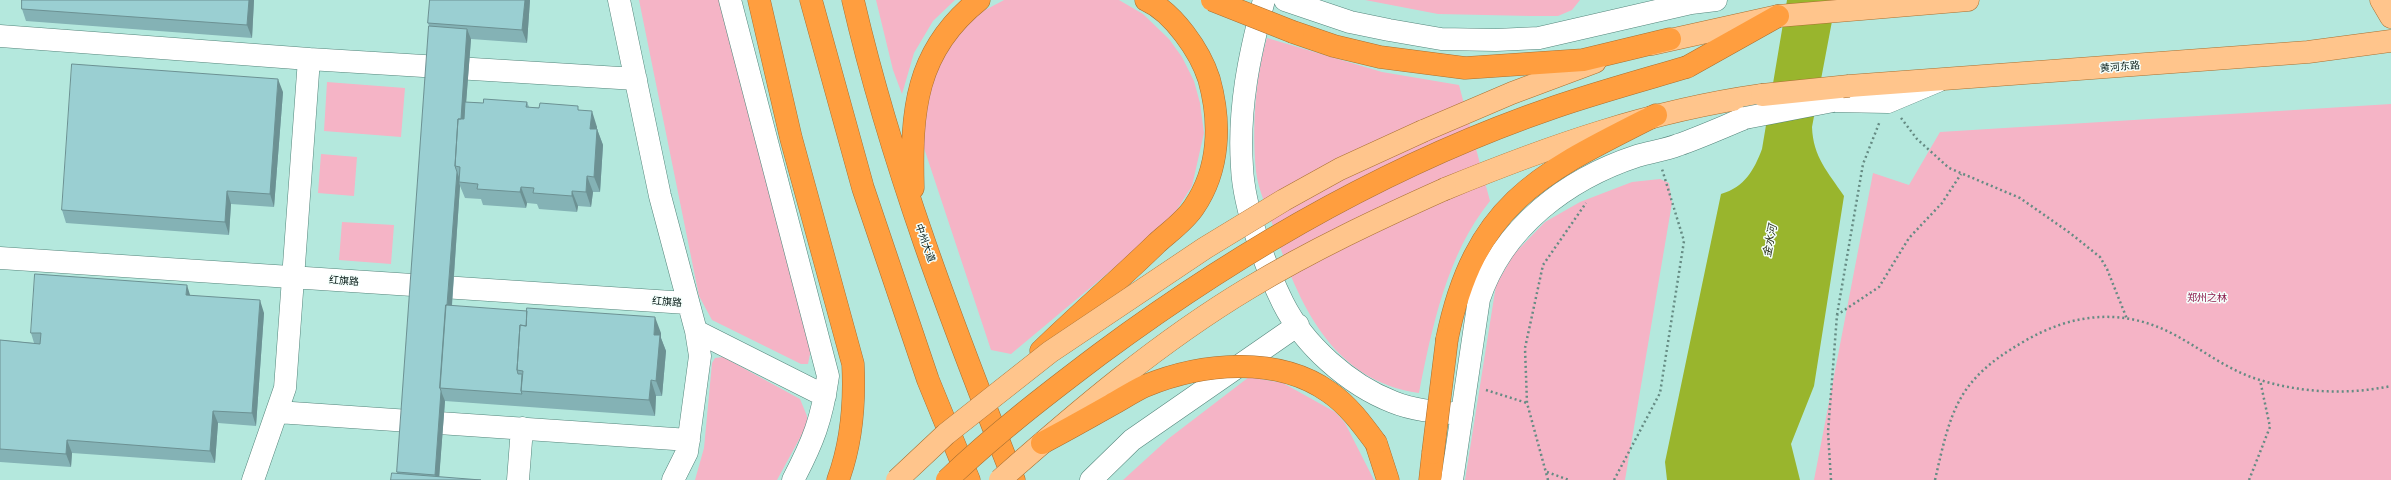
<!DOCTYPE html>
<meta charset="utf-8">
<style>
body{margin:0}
canvas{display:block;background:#b4e8dd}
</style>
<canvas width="2391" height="480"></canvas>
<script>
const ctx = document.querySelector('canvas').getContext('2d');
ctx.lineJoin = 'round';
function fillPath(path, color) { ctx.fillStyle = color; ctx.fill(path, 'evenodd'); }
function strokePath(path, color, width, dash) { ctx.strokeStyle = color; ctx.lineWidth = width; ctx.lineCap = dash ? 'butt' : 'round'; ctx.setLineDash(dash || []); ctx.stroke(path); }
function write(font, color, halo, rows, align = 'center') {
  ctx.font = font + ' "Public Sans","Noto Sans SC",sans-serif'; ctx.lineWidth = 3; ctx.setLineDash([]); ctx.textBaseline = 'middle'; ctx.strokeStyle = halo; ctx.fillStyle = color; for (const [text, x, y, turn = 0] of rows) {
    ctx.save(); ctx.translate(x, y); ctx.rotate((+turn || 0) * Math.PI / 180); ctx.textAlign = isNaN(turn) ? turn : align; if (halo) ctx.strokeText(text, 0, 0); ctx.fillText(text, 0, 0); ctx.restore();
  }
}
fillPath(new Path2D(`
 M639,0H723L811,349L808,364H801L712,320L699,296Z
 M876,0H955L933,21L914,53L902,94L893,70Z
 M1004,0H1119L1143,14L1169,39L1182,57L1194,81L1200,103L1204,133L1192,186L1169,222L1011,354L991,350L924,148C923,101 937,44 977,15C985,9 996,5 1004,0Z
 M1365,0H1580L1572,10L1558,16H1531L1438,14Z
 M1267,38L1382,72L1459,85L1490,201C1447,254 1432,327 1419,393C1332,381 1298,303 1274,229C1268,210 1258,190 1256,171C1252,128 1255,79 1267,38Z
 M327,82L405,88L401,137L324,131Z
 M2391,104V480H1814L1873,173L1909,185L1940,132Z
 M321,154L357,157L354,196L318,193Z
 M1660,179L1669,183L1672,203L1625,480H1465L1496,285L1514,254L1545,222L1580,202L1632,182Z
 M342,222L394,225L391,264L339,260Z
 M723,357L800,399L807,416V425L777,480H695L704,448L712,363L715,358Z
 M1249,377L1283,383L1335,412L1345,423L1374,480H1123L1168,439Z`), '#f5b4c6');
fillPath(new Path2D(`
 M1787,0H1836L1812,127C1813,157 1828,172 1844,196L1814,386L1791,444L1800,480H1667L1665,462L1721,194C1745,187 1754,170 1762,149Z`), '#99b52d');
const minor = new Path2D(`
 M619,0L660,196L696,331L700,356L687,452L673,480
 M730,0L828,376C822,419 813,442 793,480
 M1264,0C1249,56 1238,109 1242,167C1243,192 1250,217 1258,241C1265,262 1273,283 1283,303C1304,345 1349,385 1393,402C1415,411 1438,412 1462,414
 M1285,0L1350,22L1389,30L1441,39L1496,40L1539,38L1691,3L1716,0
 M0,36L309,59L285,388L253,480
 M309,59L636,79
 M1833,101L1888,102L1938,81
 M0,258L687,303
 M696,331L825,396
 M277,412L689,440
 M518,480L522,428
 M1091,480L1132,440L1298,325
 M1452,480L1479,299C1503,227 1567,179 1637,156C1650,152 1665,150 1678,145C1701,137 1723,127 1745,118`);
const major = new Path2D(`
 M2381,0L2391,17
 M1652,44L1778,16L1968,0
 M1849,86L2308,52L2391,41
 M1423,131L1512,93L1595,62
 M1445,189C1550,146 1649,111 1762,95`);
const highway = new Path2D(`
 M759,0L791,138L853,364C855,404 852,442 838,480
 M811,0L863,188L928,380L969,480
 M853,0C891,164 952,323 1014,480
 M1293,32L1334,46L1380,57L1465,68L1583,60L1670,39
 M1687,67L1778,16
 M913,188C911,111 915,51 979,0
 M1447,339C1475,202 1541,173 1656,115
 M1041,351C1079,314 1119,280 1157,243C1169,232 1185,221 1194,207C1220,169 1221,122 1209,79C1200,51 1173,12 1146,0
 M1376,443L1388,480
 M1430,480L1433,453`);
strokePath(minor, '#54857b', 23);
strokePath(major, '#a87031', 23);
strokePath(highway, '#a87031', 23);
strokePath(new Path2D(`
 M1901,118L1917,139L1949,168L2020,198L2070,233L2100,257L2107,269L2127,319
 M1837,315L1863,164L1880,121
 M1486,390L1527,403
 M1547,472L1569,480
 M1548,480L1527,403L1525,348L1543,265L1586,203
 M1614,480L1660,393L1684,241L1662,169
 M1831,480L1828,432L1837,315L1879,287L1909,238L1942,203L1961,174
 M1935,480C1951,410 1957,380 2023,342C2072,313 2123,307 2175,335C2203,350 2229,371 2260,380C2302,393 2348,395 2391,386
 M2249,480L2270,427L2260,380`), '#658b83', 2.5, [2, 3]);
strokePath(minor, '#fff', 22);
strokePath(major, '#ffc58c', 22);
strokePath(highway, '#ff9e3f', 22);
const minorBridge = new Path2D(`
 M1745,118L1833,101`);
const majorBridge = new Path2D(`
 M1762,95L1849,86
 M897,480L946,434L1050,352L1205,248L1284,200L1340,169L1423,131
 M1000,480C1078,411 1159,342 1249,288C1312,250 1378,219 1445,189`);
const highwayBridge = new Path2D(`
 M1212,0L1293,32
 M1042,443C1065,431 1088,418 1111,405C1122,399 1134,391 1145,386C1201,363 1277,355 1329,392C1348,405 1362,424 1376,443
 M1433,453L1447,339
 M947,480C995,434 1047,394 1100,354C1239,251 1391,163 1555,107C1599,92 1643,80 1687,67`);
strokePath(minorBridge, '#54857b', 23, []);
strokePath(majorBridge, '#a87031', 23, []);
strokePath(highwayBridge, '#a87031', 23, []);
strokePath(minorBridge, '#fff', 22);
strokePath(majorBridge, '#ffc58c', 22);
strokePath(highwayBridge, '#ff9e3f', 22);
fillPath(new Path2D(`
 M22,0H254L252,38L26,21L22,9Z
 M430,0H530L527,43L471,39L466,102L483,103L527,102L529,107L580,110L597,127V129L603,145L600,192H593L591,207L578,206L577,212L539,209L537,204L527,203L526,208L483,205L481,199L465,198L460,186L452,306L661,333V338L666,351L662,396H656L655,416L445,401L439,477L397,474V472L429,26L428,23Z
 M283,92L274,207L231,204L229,235L66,223L62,210Z
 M190,295L264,313L256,426L218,423L215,463L72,453L71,467L0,462V340L34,343L31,333Z`), '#84b2b5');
fillPath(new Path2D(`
 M249,0H254L252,38L247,25Z
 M525,0H530L527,43L522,30Z
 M467,29L471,39L461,170L460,167L457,166Z
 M278,79L283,92L274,207L270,194Z
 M592,111L597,127L596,144L590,129Z
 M597,129L603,145L600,192L594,177Z
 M457,172L461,182H459L460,186L446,389L441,388Z
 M587,176L593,192L591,207L586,192Z
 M521,187L527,203L526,208L520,192Z
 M227,191L231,204L229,235L225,222Z
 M572,191L578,206L577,212L572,196Z
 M187,285L191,298L186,295Z
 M260,300L264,313L256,426L252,413Z
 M655,317L661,333V338L666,351L662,396L656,381L654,335Z
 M651,380L656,396L655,416L649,400Z
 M441,391L445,401L439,480H437L435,475Z
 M213,411L218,423L215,463L210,451Z
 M67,440L72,453L71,467L66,454Z`), '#6c9193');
const building = new Path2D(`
 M22,0H249L247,25L22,9Z
 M430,0H525L522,30L428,23Z
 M429,26L467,29L461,119H458L455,166L457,172L447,305H446L440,388L441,391L435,475L397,472Z
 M72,64L278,79L270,194L227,191L225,222L62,210Z
 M484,99L527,102L526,107L539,108L540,103L578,106V110L592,111L590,129H597L594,177L587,176L586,192L572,191V196L533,193L534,188L521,187L520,192L477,189L478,184L459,182L460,167L455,166L458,119H464L465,102L483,103Z
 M35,274L187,285L186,295L260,300L252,413L213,411L210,451L67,440L66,454L0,449V340L40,344L41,333H31Z
 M446,305L527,311L526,326L520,325L517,370L518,374H522L521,391L522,394L440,388Z
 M527,308L655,317L654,335H660L656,381L651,380L649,400L521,391L523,371L517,370L520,325L526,326Z
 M392,473L481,480H391Z`);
fillPath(building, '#9acfd2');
strokePath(building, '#6c9193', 1);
write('10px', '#071b17', '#f5fffc', [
 ["黄河东路",2120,67,-5],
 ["中州大道",925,243,70],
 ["红旗路",344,281,4],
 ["红旗路",667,302,4]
]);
write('10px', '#8c1b4b', '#f5fffc', [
 ["郑州之林",2207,298]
]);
write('italic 11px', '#2b301a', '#f5fffc', [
 ["金水河",1770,241,-79]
]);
</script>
